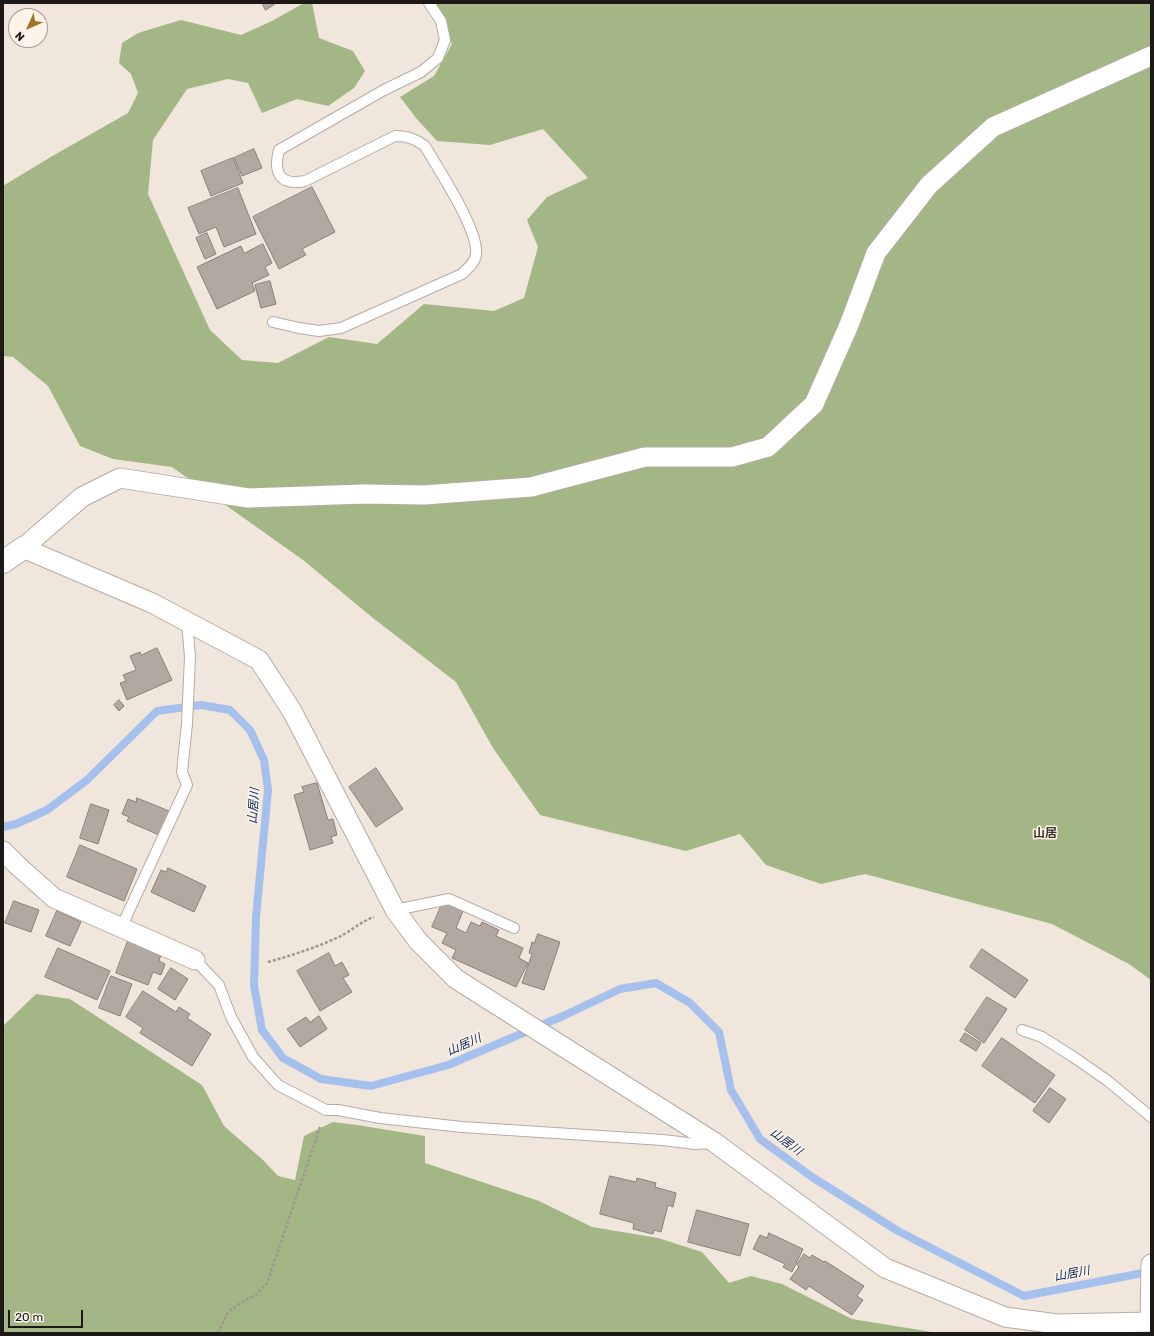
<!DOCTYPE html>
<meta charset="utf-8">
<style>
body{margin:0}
#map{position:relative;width:1154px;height:1336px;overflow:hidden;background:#f0e6dc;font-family:Rubik,sans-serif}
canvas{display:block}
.frame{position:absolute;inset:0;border:4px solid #1c1916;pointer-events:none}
.north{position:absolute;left:8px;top:8px;width:40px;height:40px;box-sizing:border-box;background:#fdf3e9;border:1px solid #a39c95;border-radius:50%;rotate:225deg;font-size:11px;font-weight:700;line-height:16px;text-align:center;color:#1c1916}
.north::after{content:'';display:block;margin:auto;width:14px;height:18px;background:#a6702b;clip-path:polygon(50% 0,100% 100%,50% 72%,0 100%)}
.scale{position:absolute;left:8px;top:1310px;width:75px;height:18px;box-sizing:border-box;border:2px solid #1c1916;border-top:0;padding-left:5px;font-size:12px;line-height:14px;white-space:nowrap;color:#1c1916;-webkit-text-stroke:3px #fdf3e9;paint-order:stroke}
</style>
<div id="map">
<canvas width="1154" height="1336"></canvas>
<div class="frame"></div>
<div class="north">N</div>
<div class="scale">20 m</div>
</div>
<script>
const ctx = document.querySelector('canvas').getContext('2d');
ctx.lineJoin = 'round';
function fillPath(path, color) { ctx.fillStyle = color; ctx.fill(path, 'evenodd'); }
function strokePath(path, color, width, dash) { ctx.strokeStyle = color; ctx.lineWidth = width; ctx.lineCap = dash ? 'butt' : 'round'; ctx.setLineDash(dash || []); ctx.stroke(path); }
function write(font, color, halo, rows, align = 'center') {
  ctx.font = font + ' Rubik,"Noto Sans JP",sans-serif'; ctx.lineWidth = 3; ctx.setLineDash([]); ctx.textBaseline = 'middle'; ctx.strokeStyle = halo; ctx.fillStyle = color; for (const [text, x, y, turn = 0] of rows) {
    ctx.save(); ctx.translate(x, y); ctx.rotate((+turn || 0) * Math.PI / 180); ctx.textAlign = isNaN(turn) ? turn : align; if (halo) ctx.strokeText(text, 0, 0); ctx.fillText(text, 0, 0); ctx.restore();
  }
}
fillPath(new Path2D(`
 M304,3H312L319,38L353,51L365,71L354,88L328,106L297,99L262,113L248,83L228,79L187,89L153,140L148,194L210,330L242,360L278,363L329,337L377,344L424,304L494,311L524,298L538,247L527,220L547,197L588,178L543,129L490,145L437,141L416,118L400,97L434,76L452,44L435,3H1151V980L1129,964L1052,924L865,874L821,884L766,865L740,834L686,851L540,815L493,748L456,682L373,618L303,560L172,467L113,459L80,446L48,386L13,357L3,356V186L49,158L128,113L138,93L131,74L119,63L122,43L138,33L181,20L241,35L272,21Z
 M36,994L70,999L202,1085L224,1126L263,1160L278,1176L295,1180L304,1136L333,1122L357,1125L425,1136V1163L539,1201L592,1227L658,1238L702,1252L729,1283L751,1276L782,1284L852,1319L938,1333H3V1026Z`), '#a3b686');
strokePath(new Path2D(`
 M3,827L16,824L47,810L87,780L157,711L201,705L230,710L250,730L264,760L268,790L256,917L254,986L262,1030L283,1058L321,1079L371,1086L448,1065L563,1016L620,989L656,983L690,1003L719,1032L731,1090L760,1139L812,1177L898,1231L1024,1296L1148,1272L1150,1271`), '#a5c0ed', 8);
const building = new Path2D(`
 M262,3H276L266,10Z
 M254,149L262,168L242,176L234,158Z
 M233,158L243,183L211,196L201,171Z
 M312,187L335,232L302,249L306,255L279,269L253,217Z
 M238,188L256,234L224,247L216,227L199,234L188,208Z
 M207,233L216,254L205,259L196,238Z
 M263,244L272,263L265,267L269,275L252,283L255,291L217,309L197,267L241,246L244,253Z
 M270,281L276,304L261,308L255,285Z
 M157,648L172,680L127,700L120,683L126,681L123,675L136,670L130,656L140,652L141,655Z
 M119,700L124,706L119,711L114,705Z
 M376,768L403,809L376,827L349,787Z
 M317,783L328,820L333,819L337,835L331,837L333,843L310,850L294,795L304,792L302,787Z
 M137,798L169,811L159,835L127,821L129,817L122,814L128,799L136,802Z
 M91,804L109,810L98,844L80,838Z
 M80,845L137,869L124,901L67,877Z
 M168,868L206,886L194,912L151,892L161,870L166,872Z
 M14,901L39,910L31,932L5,923Z
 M443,902L463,911L456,928L466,933L471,922L480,926L482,922L499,930L496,936L523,948L519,958L528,963L516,987L452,958L456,950L442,943L447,933L432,927Z
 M57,911L81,922L70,946L46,936Z
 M538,934L560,942L544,990L522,983L532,954L529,953L532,942L534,943Z
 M128,941L161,954L159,961L165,964L161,975L153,972L148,985L116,973Z
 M58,948L110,971L97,1000L45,977Z
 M982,949L1028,980L1015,998L970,967Z
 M329,953L335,966L342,962L349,975L343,978L352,992L320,1011L297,971Z
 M171,968L188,979L175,1000L158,989Z
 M111,976L132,984L120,1016L99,1008Z
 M143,991L176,1012L179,1007L190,1014L187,1018L211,1034L192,1066L140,1033L143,1028L126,1017Z
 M987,997L1007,1009L984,1043L965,1030Z
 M319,1016L327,1029L300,1047L287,1029L306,1017L310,1022Z
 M965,1033L981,1043L976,1051L960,1041Z
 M1002,1038L1055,1075L1035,1103L982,1066Z
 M1050,1088L1066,1099L1049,1123L1033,1111Z
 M610,1176L636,1182L637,1178L656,1183L655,1187L676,1193L673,1207L668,1205L661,1232L654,1230L653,1234L633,1229L634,1223L600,1214Z
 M697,1210L749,1224L740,1256L688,1242Z
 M769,1233L803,1249L792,1272L783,1267L785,1264L753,1249L760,1235L767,1238Z
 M804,1254L810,1258L812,1255L824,1262L825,1261L864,1286L857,1296L863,1300L852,1315L809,1286L806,1290L790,1279L799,1267L797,1265Z`);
fillPath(building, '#b2a89f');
strokePath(building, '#898077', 1);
const service = new Path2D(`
 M273,322L299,328L319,331L341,328L462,274C468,268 475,263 476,254C479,230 438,169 425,146C415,139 408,136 395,136L305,181C280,186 273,173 279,150L384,90L421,72L438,58L445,40L441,21L429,3
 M395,910L449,899L514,928
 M121,928L187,785L182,772L187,724L190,657L187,621
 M195,960L219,985L231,1017L253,1057L278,1085L326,1110H338L380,1118L462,1127L663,1140L695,1144L712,1143
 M1022,1030L1042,1037L1072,1056L1108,1081L1151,1117`);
const minor = new Path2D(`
 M1151,56L993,127L929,185L876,253L849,325L814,404L768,447L732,457H645L531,487L424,495L364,494L248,498L120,478L82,497L23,548L152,603L259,660L292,711L395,910L418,941L456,979L714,1142L885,1268L1005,1317L1057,1324L1151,1322
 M3,851L18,866L54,898L195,960
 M1150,1322L1151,1264`);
const tertiary = new Path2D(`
 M3,562L23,548`);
strokePath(service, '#b6aca3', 12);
strokePath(minor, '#b6aca3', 21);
strokePath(tertiary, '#b6aca3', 24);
strokePath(new Path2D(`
 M268,962C293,955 318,947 341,936C352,930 362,921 374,917
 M218,1333L228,1312L242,1302L256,1295L267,1283L320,1127`), '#9e978f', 2.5, [3, 2]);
strokePath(service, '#fff', 10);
strokePath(minor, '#fff', 19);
strokePath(tertiary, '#fff', 22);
write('italic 12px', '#09285c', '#fdf3e9', [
 ["山居川",254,806,-86],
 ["山居川",464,1045,-24],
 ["山居川",786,1142,37],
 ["山居川",1072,1274,-11]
]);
write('bold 12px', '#3b332c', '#fdf3e9', [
 ["山居",1045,834]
]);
</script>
